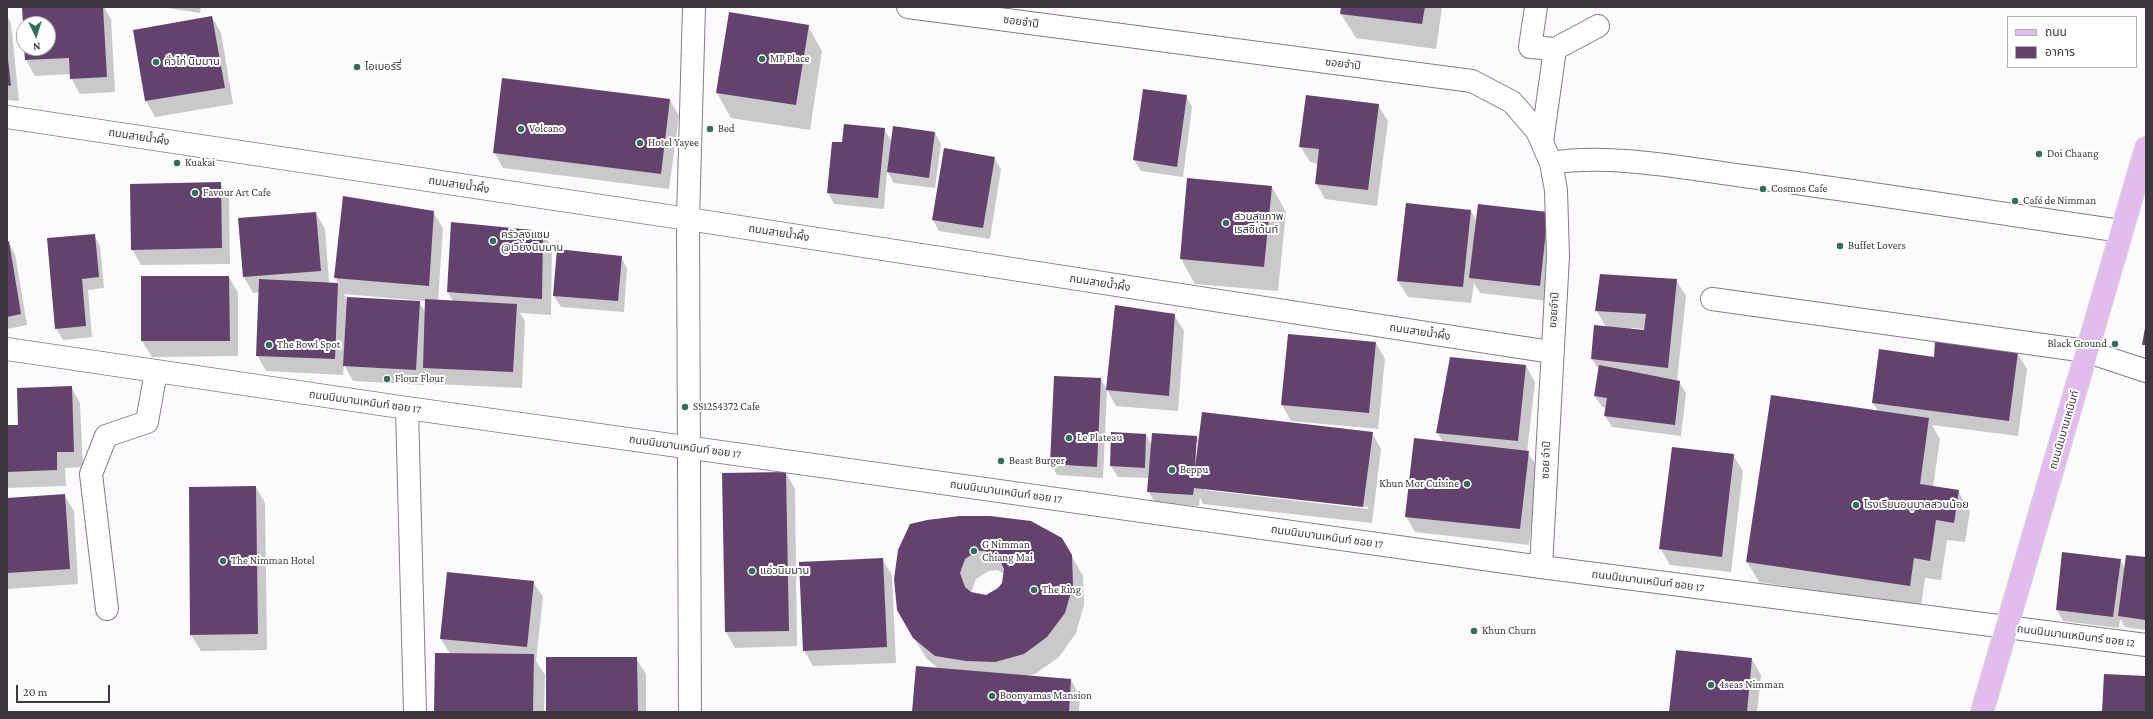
<!DOCTYPE html>
<meta charset="utf-8">
<style>
body{margin:0}
#map{position:relative;width:2153px;height:719px;overflow:hidden;background:#fdfafd;font-family:"Crimson Pro","Noto Sans Thai",serif}
canvas{display:block}
.frame{position:absolute;inset:0;border:8px solid #3d373e;pointer-events:none}
.legend{position:absolute;left:2007px;top:16px;width:130px;height:52px;box-sizing:border-box;background:#fff;border:1px solid #b1afb2;margin:0;padding:5px 7px;list-style:none;font-size:12px;color:#3d373e}
.legend li{display:flex;align-items:center;gap:8px;height:20px}
.legend b{width:20px;border:1px solid #b1afb2}
.north{position:absolute;left:16px;top:16px;width:40px;height:40px;box-sizing:border-box;background:#fff;border:1px solid #b1afb2;border-radius:50%;rotate:176deg;font-size:11px;font-weight:700;line-height:16px;text-align:center;color:#3d373e}
.north::after{content:'';display:block;margin:auto;width:14px;height:18px;background:#326f5a;clip-path:polygon(50% 0,100% 100%,50% 72%,0 100%)}
.scale{position:absolute;left:16px;top:685px;width:94px;height:18px;box-sizing:border-box;border:2px solid #3d373e;border-top:0;padding-left:5px;font-size:12px;line-height:14px;white-space:nowrap;color:#3d373e;-webkit-text-stroke:3px #fff;paint-order:stroke}
</style>
<div id="map">
<canvas width="2153" height="719"></canvas>
<div class="frame"></div>
<ul class="legend">
<li><b style="height:5px;background:#e2bced"></b>ถนน</li>
<li><b style="height:11px;background:#63426d"></b>อาคาร</li>
</ul>
<div class="north">N</div>
<div class="scale">20 m</div>
</div>
<script>
const ctx = document.querySelector('canvas').getContext('2d');
ctx.lineJoin = 'round';
function fillPath(path, color) { ctx.fillStyle = color; ctx.fill(path, 'evenodd'); }
function strokePath(path, color, width, dash) { ctx.strokeStyle = color; ctx.lineWidth = width; ctx.lineCap = dash ? 'butt' : 'round'; ctx.setLineDash(dash || []); ctx.stroke(path); }
function write(font, color, halo, rows, align = 'center') {
  ctx.font = font + ' "Crimson Pro","Noto Sans Thai",serif'; ctx.lineWidth = 4; ctx.setLineDash([]); ctx.textBaseline = 'middle'; ctx.strokeStyle = halo; ctx.fillStyle = color; for (const [text, x, y, turn = 0] of rows) {
    ctx.save(); ctx.translate(x, y); ctx.rotate((+turn || 0) * Math.PI / 180); ctx.textAlign = isNaN(turn) ? turn : align; if (halo) ctx.strokeText(text, 0, 0); ctx.fillText(text, 0, 0); ctx.restore();
  }
}
fillPath(new Path2D(`
 M104,7L111,19L115,92L80,94L71,78V74L35,76L26,60L25,48H48V24H24V29L23,8Z
 M162,7H201L200,13Z
 M1342,7H1442L1436,49L1356,38L1341,14Z
 M7,16L11,23L19,101L7,100Z
 M212,17L221,33L233,104L155,117L146,101Z
 M808,26L822,51L810,130L731,118L717,93Z
 M1186,96L1192,107L1183,177L1141,171L1134,160Z
 M670,100L679,116L669,189L503,168L494,152Z
 M1378,105L1388,121L1377,206L1325,199L1316,183L1318,164L1310,162L1300,146Z
 M884,129L892,142L935,133L941,144L935,188L894,183L887,171L884,209L834,204L828,193L843,143Z
 M944,150L994,158L1001,169L990,239L939,231L933,220Z
 M220,183L229,199L230,264L141,265L132,249Z
 M1272,187L1286,212L1278,291L1195,284L1181,259Z
 M344,197L433,212L443,228L438,301H453L448,292L543,232L552,248L551,315L520,313L525,321L522,388L433,384L425,370L424,385L353,381L344,365L343,375L266,371L257,355L260,292L253,293L244,277L316,213L325,229L329,283L339,284L336,278ZM344,294L426,301V313L419,302H348Z
 M1471,211L1477,222L1548,213L1549,301L1480,293L1474,283L1471,303L1408,297L1398,281Z
 M94,235L100,246L104,288L88,290L92,337L63,340L56,328Z
 M7,243H9L15,254L27,325L7,329Z
 M621,257L627,268L624,312L561,307L554,296Z
 M229,277L238,293V356L152,357L142,341Z
 M1676,280L1686,296L1677,381L1679,382L1686,393L1681,436L1612,427L1605,416L1607,408L1602,407L1595,396L1599,370L1592,359L1606,327L1596,310ZM1631,328L1645,329V331L1631,330Z
 M1115,307L1174,315L1184,331L1178,411L1116,406L1107,390Z
 M1376,343L1385,359L1378,429L1291,421L1282,405Z
 M2017,353L2027,369L2018,436L1932,425L1940,439L1933,487L1958,491L1970,511L1965,542L1947,540L1941,580L1925,578L1921,606L1759,582L1747,562L1878,411L1873,403L1934,358Z
 M1526,366L1535,382L1527,452L1538,468L1529,545L1415,532L1406,516L1443,443L1438,433Z
 M1055,377L1101,379L1107,390L1103,478L1057,475L1051,464Z
 M71,387L80,403L83,467L65,468L66,486L7,488V426L19,425Z
 M1112,433L1146,435L1152,445L1197,437L1200,442L1372,433L1381,449L1372,523L1203,504L1200,497L1199,506L1155,503L1149,492L1150,478L1118,477L1111,466ZM1196,443H1198L1195,476L1193,481ZM1204,488L1368,507V509L1204,490Z
 M1673,448L1733,455L1743,471L1731,572L1670,565L1661,549Z
 M786,473L795,489L797,646L735,648L726,632Z
 M256,487L265,503L267,650L201,651L191,635Z
 M64,495L74,511L78,584L7,589V499Z
 M1062,539L1083,576L1084,605L1076,633L1059,657L1035,674L1027,676L1071,680L1080,696L1079,712H913L939,669L926,658L898,610L899,550ZM997,570L1005,574L1003,583L999,589L986,596L971,593L976,579L989,571Z
 M2146,558V630L2125,627L2120,619L2119,628L2063,621L2057,610L2120,560L2125,569Z
 M882,559L892,575L896,663L813,666L804,650Z
 M533,582L543,597L536,661L545,675L544,712H435L450,654L441,639Z
 M636,658L646,674V712H547Z
 M1752,659L1761,675L1757,712H1671Z`), '#0003');
fillPath(new Path2D(`
 M22,7H103L107,77L70,79L69,58L25,60L24,48H48V24H23Z
 M1341,7H1425L1422,24L1340,14Z
 M729,12L809,25L796,105L716,93Z
 M212,16L225,88L145,101L133,30Z
 M7,59H8L11,86L7,85Z
 M502,78L670,99L661,174L493,153Z
 M1143,89L1187,95L1177,167L1133,160Z
 M1306,95L1379,104L1368,190L1315,184L1319,149L1299,147Z
 M844,124L885,128L878,198L827,193L832,142H842Z
 M893,126L935,132L929,178L887,172Z
 M944,148L995,157L983,228L932,220Z
 M1187,178L1272,186L1264,267L1180,259Z
 M221,182L222,248L131,250L130,184Z
 M343,196L434,211L429,286L334,278Z
 M1406,203L1471,210L1463,287L1397,281Z
 M1478,204L1548,212L1540,286L1469,278Z
 M316,212L321,271L243,277L238,218Z
 M451,222L543,231L542,299L447,292Z
 M95,234L99,277L82,279L86,326L55,329L47,238Z
 M9,241L21,314L7,317V242Z
 M557,249L622,256L618,301L553,296Z
 M1600,274L1677,279L1668,368L1591,359L1594,325L1644,330L1646,314L1595,311Z
 M141,276H229L230,341H141Z
 M259,279L338,283L335,359L256,356Z
 M347,297L420,301L416,370L343,366Z
 M425,299L517,304L513,372L423,368Z
 M1115,305L1175,314L1169,396L1106,390Z
 M2145,328H2146V345H2142Z
 M1288,334L1376,342L1369,413L1281,405Z
 M1935,341L2018,352L2009,421L1872,403L1879,349L1934,357Z
 M1450,357L1526,365L1518,441L1436,433Z
 M1599,365L1680,381L1675,425L1604,416L1607,398L1594,396Z
 M1054,376L1101,378L1097,467L1050,464Z
 M72,386L74,452H57V470L7,472V425H18L17,388Z
 M1771,395L1929,418L1920,484L1959,490L1954,523L1936,520L1930,561L1914,558L1910,586L1746,562Z
 M1202,412L1373,432L1363,507L1194,488L1193,495L1147,492L1152,433L1197,436L1195,468Z
 M1111,432L1146,434L1145,468L1110,466Z
 M1414,438L1529,451L1520,529L1405,517Z
 M1672,447L1734,454L1722,557L1659,549Z
 M786,472L789,631L725,632L722,473Z
 M256,486L258,634L190,635L189,487Z
 M65,494L70,569L7,573V498Z
 M960,516H990L1031,521L1062,538L1072,555L1073,585L1065,613L1047,637L1024,654L995,662L966,661L935,656L913,638L897,610L894,579L898,550L910,524L927,520ZM977,551H985L998,556L1004,569L1002,583L998,588L986,595L971,592L965,587L960,573L965,559Z
 M2062,552L2121,559L2113,617L2056,610Z
 M2126,555L2146,557V620L2118,616Z
 M883,558L887,647L803,651L799,562Z
 M447,572L534,581L527,647L440,639Z
 M1676,650L1752,658L1747,712H1669Z
 M435,653L534,654L533,712H434Z
 M546,657H637L638,712H546Z
 M916,666L1071,679L1069,712H912Z
 M2104,674L2146,676V712H2102Z`), '#63426d');
const minor = new Path2D(`
 M908,7L1472,81L1512,102L1537,131L1551,163L1556,190L1558,256L1541,567
 M1536,7L1530,47L1555,49L1598,26
 M7,117L688,219L1551,352
 M1542,142L1555,49
 M1551,163C1609,153 1684,168 1743,176C1869,192 1995,213 2121,231
 M1712,299L2086,351L2146,371
 M7,349L407,408L1541,567L2146,645
 M407,408L415,712
 M107,609L91,474L106,436L147,422L156,371
 M690,712L688,219L694,7`);
const major = new Path2D(`
 M1982,712L2146,148`);
strokePath(minor, '#857988', 24);
strokePath(major, '#d8d7d8', 24);
strokePath(minor, '#fff', 22);
strokePath(major, '#e2bced', 22);
for (const [x, y, r, color] of [
 [762,59,4,"#326f5a"],
 [156,62,4,"#326f5a"],
 [357,67,4,"#326f5a"],
 [521,129,4,"#326f5a"],
 [710,129,4,"#326f5a"],
 [640,143,4,"#326f5a"],
 [2039,154,4,"#326f5a"],
 [177,163,4,"#326f5a"],
 [1763,189,4,"#326f5a"],
 [195,193,4,"#326f5a"],
 [2015,201,4,"#326f5a"],
 [1226,223,4,"#326f5a"],
 [493,241,4,"#326f5a"],
 [1840,246,4,"#326f5a"],
 [2115,344,4,"#326f5a"],
 [269,345,4,"#326f5a"],
 [387,379,4,"#326f5a"],
 [685,407,4,"#326f5a"],
 [1069,438,4,"#326f5a"],
 [1001,461,4,"#326f5a"],
 [1172,470,4,"#326f5a"],
 [1467,484,4,"#326f5a"],
 [1856,505,4,"#326f5a"],
 [974,551,4,"#326f5a"],
 [223,561,4,"#326f5a"],
 [752,571,4,"#326f5a"],
 [1034,590,4,"#326f5a"],
 [1474,631,4,"#326f5a"],
 [1711,685,4,"#326f5a"],
 [992,696,4,"#326f5a"]
]) { const dot = new Path2D(); dot.arc(x, y, r, 0, 2 * Math.PI); ctx.fillStyle = color; ctx.fill(dot); strokePath(dot, '#fff', 1.5); }
write('11px', '#3d373e', '#fff', [
 ["ซอยจำปี",1021,22,8],
 ["ซอยจำปี",1343,64,7],
 ["ถนนสายน้ำผึ้ง",139,137,9],
 ["ถนนสายน้ำผึ้ง",459,185,9],
 ["ถนนสายน้ำผึ้ง",779,233,9],
 ["ถนนสายน้ำผึ้ง",1100,283,9],
 ["ซอยจำปี",1554,310,-86],
 ["ถนนสายน้ำผึ้ง",1420,332,9],
 ["ถนนนิมมานเหมินท์ ซอย 17",365,402,8],
 ["ถนนนิมมานเหมินท์",2064,430,-74],
 ["ถนนนิมมานเหมินท์ ซอย 17",685,447,8],
 ["ซอย จำปี",1546,460,-87],
 ["ถนนนิมมานเหมินท์ ซอย 17",1006,492,8],
 ["ถนนนิมมานเหมินท์ ซอย 17",1327,537,8],
 ["ถนนนิมมานเหมินท์ ซอย 17",1648,581,7],
 ["ถนนนิมมานเหมินทร์ ซอย 12",2076,636,7]
]);
write('11px', '#3d373e', '#fff', [
 ["MP Place",770,59],
 ["คั่วไก่ นิมมาน",164,62],
 ["ไอเบอร์รี่",365,67],
 ["Volcano",529,129],
 ["Bed",718,129],
 ["Hotel Yayee",648,143],
 ["Doi Chaang",2047,154],
 ["Kuakai",185,163],
 ["Cosmos Cafe",1771,189],
 ["Favour Art Cafe",203,193],
 ["Café de Nimman",2023,201],
 ["สวนสุขภาพ",1234,217],
 ["เรสซิเด้นท์",1234,230],
 ["ครัวลุงแซม",501,235],
 ["@เวียงนิมมาน",501,248],
 ["Buffet Lovers",1848,246],
 ["Black Ground",2107,344,"right"],
 ["The Bowl Spot",277,345],
 ["Flour Flour",395,379],
 ["SS1254372 Cafe",693,407],
 ["Le Plateau",1077,438],
 ["Beast Burger",1009,461],
 ["Beppu",1180,470],
 ["Khun Mor Cuisine",1459,484,"right"],
 ["โรงเรียนอนุบาลสวนน้อย",1864,505],
 ["G Nimman",982,545],
 ["Chiang Mai",982,558],
 ["The Nimman Hotel",231,561],
 ["แอ่วนิมมาน",760,571],
 ["The Ring",1042,590],
 ["Khun Churn",1482,631],
 ["4seas Nimman",1719,685],
 ["Boonyamas Mansion",1000,696]
], 'left');
</script>
